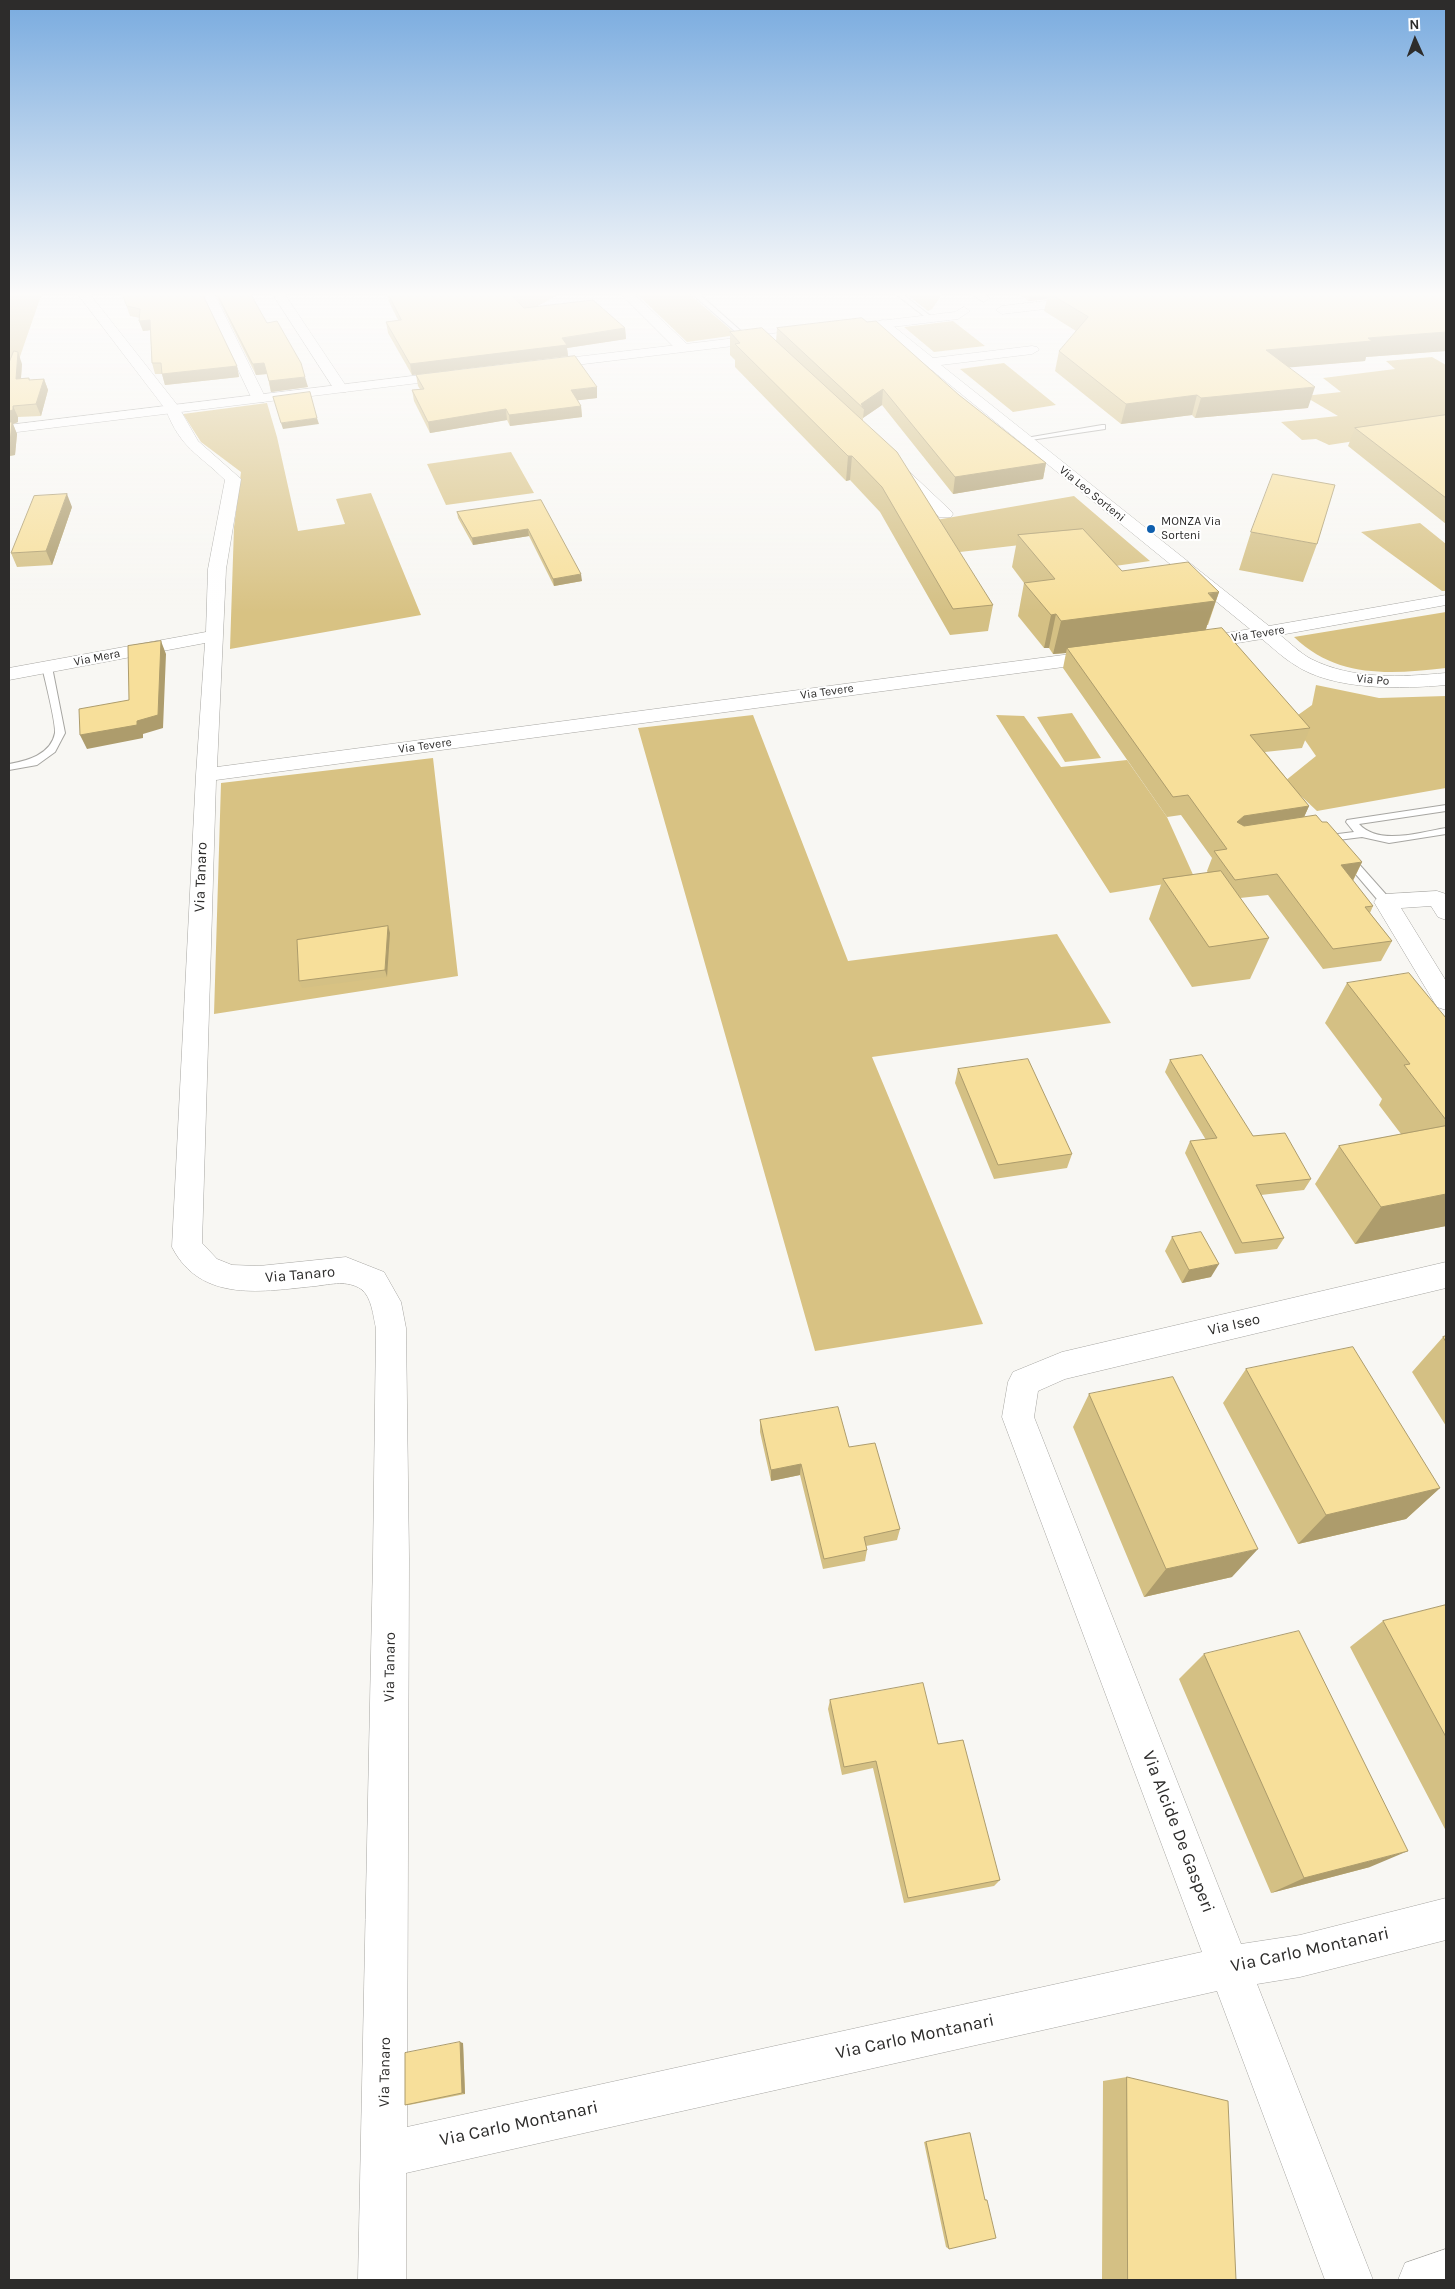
<!DOCTYPE html>
<style>
body{margin:0}
#map{position:relative;width:1455px;height:2289px;overflow:hidden;background:#f8f7f3;font-family:Karla,sans-serif}
canvas{display:block}
.frame{position:absolute;inset:0;border:10px solid #2d2c2b;pointer-events:none}
.north{position:absolute;left:1390px;top:15px;width:50px;height:50px;-webkit-text-stroke:4px #fff;paint-order:stroke;rotate:358deg;font-size:14px;font-weight:700;line-height:20px;text-align:center;color:#2d2c2b}
.north::after{content:'';display:block;margin:auto;width:18px;height:22px;background:#2d2c2b;clip-path:polygon(50% 0,100% 100%,50% 72%,0 100%)}
</style>
<div id="map">
<canvas width="1455" height="2289"></canvas>
<div class="frame"></div>
<div class="north">N</div>
</div>
<script>
const ctx = document.querySelector('canvas').getContext('2d');
ctx.lineJoin = 'round';
function fillPath(path, color) { ctx.fillStyle = color; ctx.fill(path, 'evenodd'); }
function strokePath(path, color, width, dash) { ctx.strokeStyle = color; ctx.lineWidth = width; ctx.lineCap = dash ? 'butt' : 'round'; ctx.setLineDash(dash || []); ctx.stroke(path); }
function write(font, color, halo, rows, align = 'center') {
  ctx.font = font + ' Karla,sans-serif'; ctx.lineWidth = 4; ctx.setLineDash([]); ctx.textBaseline = 'middle'; ctx.strokeStyle = halo; ctx.fillStyle = color; for (const [text, x, y, turn = 0] of rows) {
    ctx.save(); ctx.translate(x, y); ctx.rotate((+turn || 0) * Math.PI / 180); ctx.textAlign = isNaN(turn) ? turn : align; if (halo) ctx.strokeText(text, 0, 0); ctx.fillText(text, 0, 0); ctx.restore();
  }
}
fillPath(new Path2D(`
 M9,293H42L14,374H9Z
 M511,293H555L556,296L527,312Z
 M688,293L737,335L687,342L637,294Z
 M905,293H943L932,309L928,311Z
 M953,321L985,346L934,352L904,327Z
 M1432,357L1446,365V427L1329,445L1316,439L1302,440L1281,422L1338,416L1304,396L1341,392L1323,378L1395,369L1386,361Z
 M1004,363L1056,405L1013,412L960,369Z
 M267,403L277,437L298,531L345,524L336,499L371,493L421,615L230,649L234,527L241,472L201,442L183,414Z
 M511,452L534,493L446,505L427,464Z
 M1074,496L1150,561L1101,568L1072,539L960,552L936,520Z
 M1420,523L1446,544V591H1442L1361,532Z
 M1446,612V668C1391,674 1338,679 1294,637Z
 M1316,685L1379,698L1446,696V788L1317,811L1285,781L1316,756L1291,720L1312,705Z
 M1072,713L1101,758L1065,762L1037,717Z
 M753,715L848,961L1057,934L1111,1023L872,1057L983,1324L815,1351L638,728Z
 M996,715L1024,716L1061,767L1127,760L1167,817L1195,879L1110,893Z
 M433,758L458,976L214,1014L221,783Z`), '#d8c283');
const service = new Path2D(`
 M691,293H698L750,339V341H746Z
 M894,293H901L933,318L928,319Z
 M1102,425H1105V429L1024,441L1020,439Z
 M47,664L52,667L65,733L55,752L37,765L9,770V764C26,761 51,755 55,733C56,725 45,679 42,667Z
 M1446,805V811L1359,824C1379,846 1420,832 1446,828V834L1389,843L1362,837L1330,841L1325,838L1330,835L1354,832L1346,822L1347,820Z
 M1346,852L1350,854L1390,899L1392,902L1390,905H1382L1342,858L1340,856Z`);
const minor = new Path2D(`
 M77,293H89L178,406L198,441L241,479L226,569L217,767L1101,650L1108,652L1110,656L1108,660L1101,662L216,780L202,1243L217,1259L232,1265L259,1266L346,1257L384,1272L401,1302L406,1328L409,1559L407,2127L1202,1952L1002,1417L1008,1382L1013,1372L1062,1352L1446,1262V1288L1065,1379L1038,1391L1034,1417L1241,1944L1300,1935L1446,1898V1940L1300,1977L1257,1984L1373,2280H1325L1217,1991L406,2173V2280H358L373,1559L376,1328C373,1316 372,1297 361,1289C347,1280 332,1284 316,1286C264,1291 201,1304 172,1247L196,775L205,643L9,680V668L206,632L208,569L225,480C198,453 181,449 166,410Z
 M202,293H214L266,399L264,402H254L252,399Z
 M272,293H284L348,389L346,392H336Z
 M620,293H633L688,345L690,348L688,351H678Z
 M969,293H984L990,298L984,302Z
 M883,320L887,321L933,358L1032,346L1037,347L1039,350L1032,354L941,365L1269,626L1446,595V605L1280,635C1290,643 1300,653 1311,659C1353,680 1401,677 1446,673V685C1402,689 1334,691 1295,665C1283,658 1272,647 1262,639L1193,650L1186,648L1184,644L1186,640L1250,629L879,327L877,324L879,321Z
 M896,462L901,464L951,511L953,514L951,517H939L891,470L888,467L891,464Z
 M1437,891L1446,894V920L1438,917L1431,906L1401,908L1446,981V1010L1437,1007L1374,902L1378,897L1386,894Z
 M1446,2249V2280H1398L1405,2263Z`);
const secondary = new Path2D(`
 M1116,293H1153L1147,297L1002,314L996,310L1002,306Z
 M964,307L970,311L958,319L542,369L535,365L542,361L955,312Z
 M454,371L461,375L459,378L9,433V425Z`);
strokePath(service, '#a7a6a2', 2);
strokePath(minor, '#a7a6a2', 1);
strokePath(secondary, '#a7a6a2', 1);
fillPath(service, '#fff');
fillPath(minor, '#fff');
fillPath(secondary, '#fff');
fillPath(new Path2D(`
 M122,293L237,366L239,377L165,385L162,374H155L152,363L150,330L143,331L139,321L140,318L130,316Z
 M215,293H250L267,323L308,387L271,392L267,374L256,375Z
 M387,293H510L524,308L625,328L626,339L567,348L568,356L412,375L388,333L386,322L398,320L389,302Z
 M1016,293H1446V351L1366,357L1365,361L1288,367L1308,408L1195,418L1192,415L1121,424L1055,371L1059,351L1076,331L1044,311L1047,299L1029,301Z
 M777,328L959,395L1046,463L1043,479L953,494L882,405L863,418V421L993,605L988,631L950,635L880,512L850,480L846,481L735,367V360L730,355V332L776,342Z
 M9,363L22,364L21,378H29L30,380L44,379L48,390L41,416L18,417V422L13,424L17,434L15,455L9,456Z
 M416,375L597,398L578,400L581,406L582,417L510,426L507,420L430,433L414,401L412,390L420,389L418,386Z
 M1446,415V524L1348,446L1355,428Z
 M541,500L582,581L554,586L529,536L473,545L458,518L457,512Z
 M72,507L52,565L17,567L11,553Z
 M1251,532L1317,544L1303,582L1239,570Z
 M1018,535L1122,571L1219,592L1208,625H1207L1206,630L1310,728L1302,748L1265,752L1309,806L1304,817L1322,822L1362,862L1353,881L1373,906L1370,913L1392,941L1381,961L1323,969L1268,895L1240,898L1269,938L1250,979L1192,987L1149,919L1163,879L1208,873L1207,871L1212,858L1181,815L1167,817L1063,668L1066,653L1053,654L1049,648H1044L1018,616L1024,583L1012,567Z
 M388,926L390,933L387,977L302,988L299,981Z
 M1347,983L1446,1018V1226L1355,1244L1315,1184L1339,1146L1401,1134L1379,1105L1382,1099L1325,1023Z
 M1170,1060L1253,1136L1311,1179L1304,1190L1261,1195L1284,1238L1277,1249L1235,1254L1185,1153L1190,1141L1206,1140L1165,1072Z
 M958,1069L1072,1154L1067,1168L994,1179L955,1083Z
 M1172,1237L1211,1277L1182,1283L1165,1251Z
 M1446,1336V1426L1412,1372L1443,1337Z
 M1246,1369L1440,1488L1406,1519L1298,1544L1223,1403Z
 M1089,1394L1232,1577L1144,1597L1073,1427Z
 M760,1420L849,1447L900,1529L897,1540L866,1546L867,1550L865,1561L823,1569L800,1475L771,1481L760,1432Z
 M1446,1605V1831L1350,1647L1383,1621Z
 M1204,1654L1370,1867L1271,1893L1179,1679Z
 M830,1700L938,1744L1000,1880L994,1886L904,1903L873,1768L842,1775L828,1709Z
 M463,2043L465,2094L409,2105H405Z
 M1127,2077L1236,2280H1102L1103,2081Z
 M967,2133H970L984,2199L987,2200L949,2249L946,2247L924,2142Z`), '#d4c084');
fillPath(new Path2D(`
 M1030,293H1048L1047,299L1029,301Z
 M150,320L153,330L143,331L139,321Z
 M625,328L626,339L567,348L568,356L412,375L410,364Z
 M1446,332V351L1366,357L1365,361L1260,370L1266,350L1368,338Z
 M18,352L22,364L20,390L16,379Z
 M264,363L267,374L256,375L253,364Z
 M237,366L239,377L165,385L162,374Z
 M305,377L308,387L271,392L269,381Z
 M44,379L48,390L41,416L36,404Z
 M597,387V398L572,401L571,390Z
 M1315,387L1308,408L1195,418L1201,398Z
 M883,389L882,405L863,418L864,409L861,404Z
 M1197,395L1192,415L1121,424L1126,404Z
 M13,406L18,417V422L13,424L17,434L15,455L9,456V411Z
 M581,406L582,417L510,426L509,415Z
 M506,409L507,420L430,433L428,422Z
 M317,418L319,424L283,429L281,423Z
 M848,456H852L850,480L846,481Z
 M1046,463L1043,479L953,494L955,477Z
 M67,494L72,507L52,565L46,551Z
 M528,529L529,536L473,545L472,538Z
 M581,574L582,581L554,586L553,579Z
 M1219,592L1204,634L1067,648L1066,653L1053,654L1061,621Z
 M1056,614L1049,648H1044L1051,615Z
 M161,641L166,654L163,728L143,734V738L87,749L80,735L137,721Z
 M1309,806L1300,826L1229,842L1237,822L1244,816Z
 M1362,862L1352,882L1341,865Z
 M388,926L390,933L387,977L385,970Z
 M1446,1194V1226L1355,1244L1381,1207Z
 M1219,1264L1211,1277L1182,1283L1189,1270Z
 M801,1464L800,1475L771,1481V1470Z
 M1440,1488L1406,1519L1298,1544L1326,1515Z
 M1258,1549L1232,1577L1144,1597L1166,1569Z
 M1408,1851L1370,1867L1271,1893L1304,1878Z
 M460,2042L463,2043L465,2094L462,2093Z`), '#ad9c6c');
const building = new Path2D(`
 M122,293H202L237,366L162,374L161,363H152L150,320L139,321L140,309L127,306Z
 M217,293H250L267,323L277,321L301,363L305,377L269,381L264,363L253,364Z
 M388,293H510L524,308L593,300L625,328L562,338L567,345L410,364L386,322L401,320Z
 M1049,293H1446V332L1368,338L1372,341L1266,350L1315,387L1201,398L1197,395L1126,404L1059,351L1088,317Z
 M862,318L867,322L876,321L959,395L1046,463L955,477L883,389L861,404L864,409L777,328Z
 M762,328L897,452L993,605L953,609L882,487L852,456H848L735,344L740,343L730,332Z
 M14,351L18,352L16,379L29,378V380L44,379L36,404L13,406V410L9,411V363Z
 M575,356L597,387L571,390L581,406L509,415L506,409L428,422L412,390L424,389L416,375Z
 M310,392L317,418L281,423L273,397Z
 M1446,415V498L1355,428Z
 M9,422H12L10,443H9Z
 M1273,474L1335,485L1317,544L1251,532Z
 M67,494L46,551L11,553L34,496Z
 M541,500L581,574L553,579L528,529L472,538L457,512Z
 M1083,529L1122,571L1188,562L1219,592L1208,593L1215,601L1061,621L1056,614L1051,615L1024,583L1055,579L1018,535Z
 M1222,628L1310,728L1250,735L1309,806L1244,816L1237,822L1244,826L1316,815L1322,822H1327L1362,862L1341,865L1373,906L1365,907L1392,941L1333,949L1277,874L1235,880L1214,851L1227,849L1188,795L1173,797L1067,648Z
 M161,641L158,715L137,721V725L80,735L79,709L129,700L128,646Z
 M1221,871L1269,938L1209,947L1163,879Z
 M388,926L385,970L299,981L297,940Z
 M1409,973L1446,1018V1120L1404,1065L1410,1064L1347,983Z
 M1202,1055L1253,1136L1285,1133L1311,1179L1256,1185L1284,1238L1242,1243L1190,1141L1217,1138L1170,1060Z
 M1028,1059L1072,1154L998,1165L958,1069Z
 M1446,1126V1194L1381,1207L1339,1146Z
 M1201,1232L1219,1264L1189,1270L1172,1237Z
 M1446,1336V1342L1443,1337Z
 M1353,1347L1440,1488L1326,1515L1246,1369Z
 M1173,1377L1258,1549L1166,1569L1089,1394Z
 M838,1407L849,1447L875,1443L900,1529L864,1537L867,1550L824,1559L801,1464L771,1470L760,1420Z
 M1446,1605V1737L1383,1621Z
 M1299,1631L1408,1851L1304,1878L1204,1654Z
 M923,1683L938,1744L963,1740L1000,1880L908,1898L876,1761L844,1767L830,1700Z
 M460,2042L462,2093L405,2105V2053Z
 M1127,2077L1228,2101L1236,2280H1128Z
 M970,2133L985,2200H987L996,2238L949,2249L926,2142Z`);
fillPath(building, '#f7df9a');
strokePath(building, '#ad9c6c', 1);
const sky = ctx.createLinearGradient(0, 0, 0, 613);
sky.addColorStop(0, '#79abdf');
sky.addColorStop(0.48, '#fcfbfa');
sky.addColorStop(1, '#fcfbfa00');
ctx.fillStyle = sky;
ctx.fillRect(0, 0, 1455, 613);
for (const [x, y, r, color] of [
 [1151,529,5,"#0e5ead"]
]) { const dot = new Path2D(); dot.arc(x, y, r, 0, 2 * Math.PI); ctx.fillStyle = color; ctx.fill(dot); strokePath(dot, '#fff', 2); }
write('12px', '#2d2c2b', '#fff', [
 ["Via Leo Sorteni",1092,494,39],
 ["Via Tevere",1258,634,-9],
 ["Via Mera",97,658,-11],
 ["Via Po",1373,680,5],
 ["Via Tevere",827,692,-8],
 ["Via Tevere",425,746,-8]
]);
write('12px', '#2d2c2b', '#fff', [
 ["MONZA Via",1161,522],
 ["Sorteni",1161,536]
], 'left');
write('15px', '#2d2c2b', '#fff', [
 ["Via Tanaro",201,877,-88],
 ["Via Tanaro",300,1275,-5],
 ["Via Iseo",1234,1325,-13],
 ["Via Tanaro",390,1667,-89],
 ["Via Tanaro",385,2072,-89]
]);
write('18px', '#2d2c2b', '#fff', [
 ["Via Alcide De Gasperi",1178,1832,69],
 ["Via Carlo Montanari",1310,1950,-12],
 ["Via Carlo Montanari",915,2037,-12],
 ["Via Carlo Montanari",519,2124,-12]
]);
</script>
